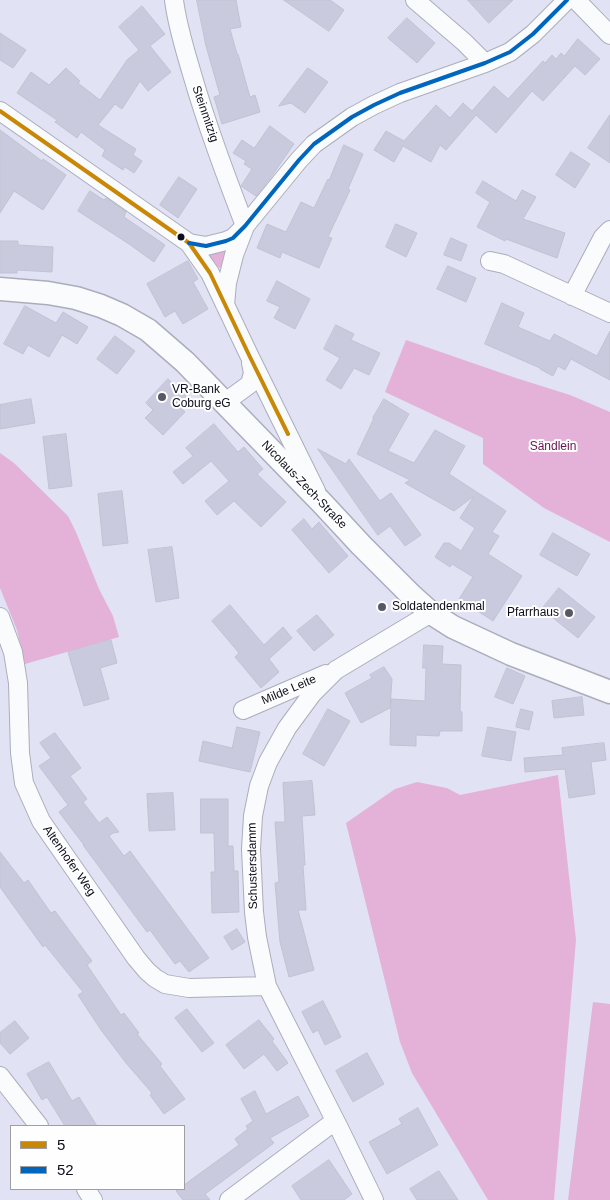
<!DOCTYPE html>
<meta charset="utf-8">
<style>
body{margin:0}
#map{position:relative;width:610px;height:1200px;overflow:hidden;background:#e1e2f4;font-family:Helvetica,sans-serif}
canvas{display:block}
.legend{position:absolute;left:10px;top:1125px;width:175px;height:65px;box-sizing:border-box;background:#fefefe;border:1px solid #9e9ea3;margin:0;padding:6px 9px;list-style:none;font-size:15px;color:#0d0d1b}
.legend li{display:flex;align-items:center;gap:10px;height:25px}
.legend b{width:25px;border:1px solid #9e9ea3}
</style>
<div id="map">
<canvas width="610" height="1200"></canvas>
<ul class="legend">
<li><b style="height:6px;background:#c88705"></b>5</li>
<li><b style="height:6px;background:#0065bd"></b>52</li>
</ul>
</div>
<script>
const ctx = document.querySelector('canvas').getContext('2d');
ctx.lineJoin = 'round';
function fillPath(path, color) { ctx.fillStyle = color; ctx.fill(path, 'evenodd'); }
function strokePath(path, color, width, dash) { ctx.strokeStyle = color; ctx.lineWidth = width; ctx.lineCap = dash ? 'butt' : 'round'; ctx.setLineDash(dash || []); ctx.stroke(path); }
function write(font, color, halo, rows, align = 'center') {
  ctx.font = font + ' Helvetica,sans-serif'; ctx.lineWidth = 4; ctx.setLineDash([]); ctx.textBaseline = 'middle'; ctx.strokeStyle = halo; ctx.fillStyle = color; for (const [text, x, y, turn = 0] of rows) {
    ctx.save(); ctx.translate(x, y); ctx.rotate((+turn || 0) * Math.PI / 180); ctx.textAlign = isNaN(turn) ? turn : align; if (halo) ctx.strokeText(text, 0, 0); ctx.fillText(text, 0, 0); ctx.restore();
  }
}
fillPath(new Path2D(`
 M220,249L225,251L221,268L218,267L208,254Z
 M406,340L516,378L570,395L610,412V542L544,508L483,464V438L385,392Z
 M0,453L14,463L68,516L76,532L99,589L113,616L119,637L25,664L17,630L0,588Z
 M558,775L576,940L554,1200H488L412,1073L400,1042L346,823L395,789L417,782L447,788L460,795Z
 M593,1002L610,1004V1200H568Z`), '#e4b2d8');
const building = new Path2D(`
 M197,0H236L241,27L230,29L237,54H238L250,97L255,95L260,112L222,124L214,97L220,95L206,46Z
 M284,0H330L344,10L329,31Z
 M468,0H513L489,23Z
 M142,6L165,34L150,46L171,72L148,91L140,81L122,109L115,104L98,125L136,149L133,155L142,161L134,173L125,167L123,170L102,156L105,150L81,132L77,138L55,122L57,120L17,93L31,72L49,85L66,68L80,81L78,83L100,100L127,60L139,50L119,27Z
 M407,18L435,43L417,63L388,38Z
 M0,33L26,50L13,68L0,60Z
 M578,39L600,59L585,75L575,66L543,101L532,91L496,133L476,115L446,150L440,145L431,162L403,146L394,162L374,150L386,131L404,141L436,105L450,118L463,103L472,111L494,86L508,99L543,61L545,63L552,55L556,59L561,53L564,56Z
 M308,68L328,82L305,113L291,103L279,106Z
 M610,115V163L588,148Z
 M270,126L294,144L271,177L256,196L241,186L252,169L244,164L246,161L233,153L242,140L254,148Z
 M0,130L42,161L43,159L66,175L43,210L14,191L0,213Z
 M344,145L363,154L348,189L350,190L328,237L332,238L319,268L282,252L280,258L257,248L267,224L286,232L301,202L314,208L328,179L329,180Z
 M571,152L590,164L575,188L556,175Z
 M179,177L197,189L178,218L160,205Z
 M483,181L516,201L522,190L536,197L523,219L565,233L557,258L506,239L505,241L477,227L490,202L476,193Z
 M90,191L104,200L106,198L126,212L124,217L165,245L154,262L129,244L78,211Z
 M396,224L417,233L406,257L386,247Z
 M451,238L467,245L461,261L444,255Z
 M0,241H18V245L53,247L52,272L17,270V273H0Z
 M188,261L198,279L193,282L208,309L183,324L175,311L165,317L147,284Z
 M448,266L476,278L466,302L437,289Z
 M277,281L310,299L295,329L274,318L280,307L267,301Z
 M502,303L524,313L518,327L550,341L554,334L597,356L610,331V380L571,359L565,370L558,366L553,376L540,369V368L485,344Z
 M25,306L56,323L63,312L88,327L77,344L62,335L49,357L28,345L23,354L4,344Z
 M336,325L354,334L351,340L380,353L369,375L354,368L341,389L326,380L340,358L324,349Z
 M115,336L135,351L117,374L97,359Z
 M168,379L186,396L178,405L185,412L163,435L145,418L153,410L146,403Z
 M31,399L35,423L0,429V405Z
 M384,399L409,414L388,451L414,463L435,430L465,446L449,474L506,511L492,532L499,536L488,554L522,576L493,621L459,599L473,577L452,564L450,567L435,557L444,543H449L461,551L475,528L460,518L474,496L454,511L405,483L410,480L357,454L374,418H373Z
 M214,424L238,452L244,447L263,469L257,474L286,502L261,527L234,501L217,515L205,501L229,481L211,461L183,484L173,472L193,456L186,448Z
 M66,434L72,486L49,489L43,437Z
 M318,449L346,464L349,459L380,501L391,493L421,535L405,546L390,526L378,535Z
 M122,491L128,543L103,546L98,494Z
 M304,519L312,529L319,522L348,556L329,573L292,530Z
 M553,533L590,554L577,576L540,555Z
 M172,547L179,598L156,602L148,550Z
 M559,588L595,617L578,638L542,609Z
 M230,605L264,645L283,627L292,638L269,659L279,672L261,688L235,657L239,653L212,621Z
 M317,615L334,635L314,651L297,631Z
 M111,640L117,663L100,668L109,699L84,706L68,652Z
 M424,645L443,646L442,664L461,665L460,711L462,712V731H440L439,736L416,735V746L390,745L391,699L425,701L426,668H423Z
 M384,667L392,679L390,708L361,723L345,693L372,678L370,675Z
 M507,668L525,676L513,704L495,697Z
 M582,697L584,715L554,718L552,701Z
 M328,709L350,721L324,766L303,754Z
 M521,709L533,712L529,730L516,727Z
 M237,727L260,732L250,772L199,761L203,741L232,748Z
 M488,727L516,732L511,761L482,756Z
 M55,733L81,768L70,776L87,799L83,802L99,823L107,817L119,832L113,833L109,836L124,856L130,851L209,958L189,972L180,961L175,964L150,930L147,932L83,845H84L59,812L68,805L39,766L51,758L40,743Z
 M604,743L606,760L591,762L595,794L569,798L565,769L525,772L524,758L563,755L562,748Z
 M312,781L315,815L302,816L305,865H303L306,910H298L314,970L289,977L280,942L275,883L279,882L275,822H285L283,783Z
 M173,793L175,830L149,831L147,794Z
 M201,799H228V846H233L234,871H238L239,912L212,913L211,872H215L214,833H201Z
 M0,852L24,883L28,880L51,913L55,911L92,961L87,965L121,1015L124,1013L139,1033L137,1034L162,1064L160,1066L185,1099L164,1114L150,1095L152,1093L126,1063L101,1030L78,995L83,992L45,945L43,947L0,887Z
 M237,929L245,942L232,950L224,937Z
 M323,1001L341,1037L325,1045L318,1030L313,1033L302,1012Z
 M187,1009L214,1043L202,1052L175,1018Z
 M259,1020L274,1039L272,1041L288,1063L277,1071L264,1054L244,1069L226,1045Z
 M15,1021L29,1038L10,1054L0,1043V1033Z
 M367,1053L384,1084L353,1102L336,1071Z
 M49,1062L72,1101L79,1097L97,1126H65L47,1097L42,1100L27,1074Z
 M255,1091L266,1114L298,1096L309,1116L270,1138L274,1143L205,1194L210,1200H183L176,1191L178,1189H184V1185L239,1145L235,1139L248,1129L246,1126L253,1121L241,1099Z
 M418,1108L438,1145L387,1174L369,1142L402,1124L399,1119Z
 M329,1160L352,1194L344,1200H301L292,1186Z
 M439,1171L458,1200H417L410,1189Z`);
fillPath(building, '#c9cadd');
strokePath(building, '#c1c2d1', 1);
const minor = new Path2D(`
 M174,0C177,25 185,50 192,74C207,126 226,176 245,226
 M415,0L464,42L485,63
 M576,0L610,35
 M0,111L189,243L210,273L249,355L316,491
 M189,243L206,246L226,241L233,238L245,226L299,160L314,144L352,117L374,105L400,93L485,63L510,52L533,34L567,0
 M490,261L504,264L610,313
 M572,296L603,237L610,230
 M225,305L227,283L234,255L244,229
 M224,403L250,384L253,373L251,363
 M0,617L13,652L18,683L20,753L24,783L41,821L136,958L147,971L155,978L165,984L189,988L267,986
 M243,710L326,674
 M0,1076L39,1126
 M86,1189L93,1200
 M229,1200L335,1121
 M374,1200L340,1130L267,986L257,937L254,912L251,849L253,816L259,786L268,762L287,728L312,694L336,670L431,613`);
const tertiary = new Path2D(`
 M0,289L48,293L76,298L101,306L122,315L148,330L185,362L322,503L361,545L412,596L431,613L453,627L511,654L610,692`);
strokePath(minor, '#acadbc', 20);
strokePath(tertiary, '#acadbc', 25);
strokePath(minor, '#fafbfd', 18);
strokePath(tertiary, '#fafbfd', 22);
strokePath(new Path2D(`
 M0,111L189,243L210,273L249,355L288,434`), '#c88705', 4);
strokePath(new Path2D(`
 M189,243L206,246L226,241L233,238L245,226L299,160L314,144L352,117L374,105L400,93L485,63L510,52L533,34L567,0`), '#0065bd', 4);
for (const [x, y, r, color] of [
 [181,237,4.5,"#0d0d1b"],
 [162,397,5,"#575867"],
 [382,607,5,"#575867"],
 [569,613,5,"#575867"]
]) { const dot = new Path2D(); dot.arc(x, y, r, 0, 2 * Math.PI); ctx.fillStyle = color; ctx.fill(dot); strokePath(dot, '#fefefe', 2); }
write('12px', '#0d0d1b', '#fefefe', [
 ["Steinmitzig",205,114,71],
 ["Nicolaus-Zech-Straße",304,485,46],
 ["Milde Leite",289,690,-23],
 ["Altenhofer Weg",69,861,55],
 ["Schustersdamm",253,866,-91]
]);
write('12px', '#0d0d1b', '#fefefe', [
 ["VR-Bank",172,390],
 ["Coburg eG",172,404],
 ["Soldatendenkmal",392,607],
 ["Pfarrhaus",559,613,"right"]
], 'left');
write('12px', '#69134e', '#fefefe', [
 ["Sändlein",553,447]
]);
</script>
